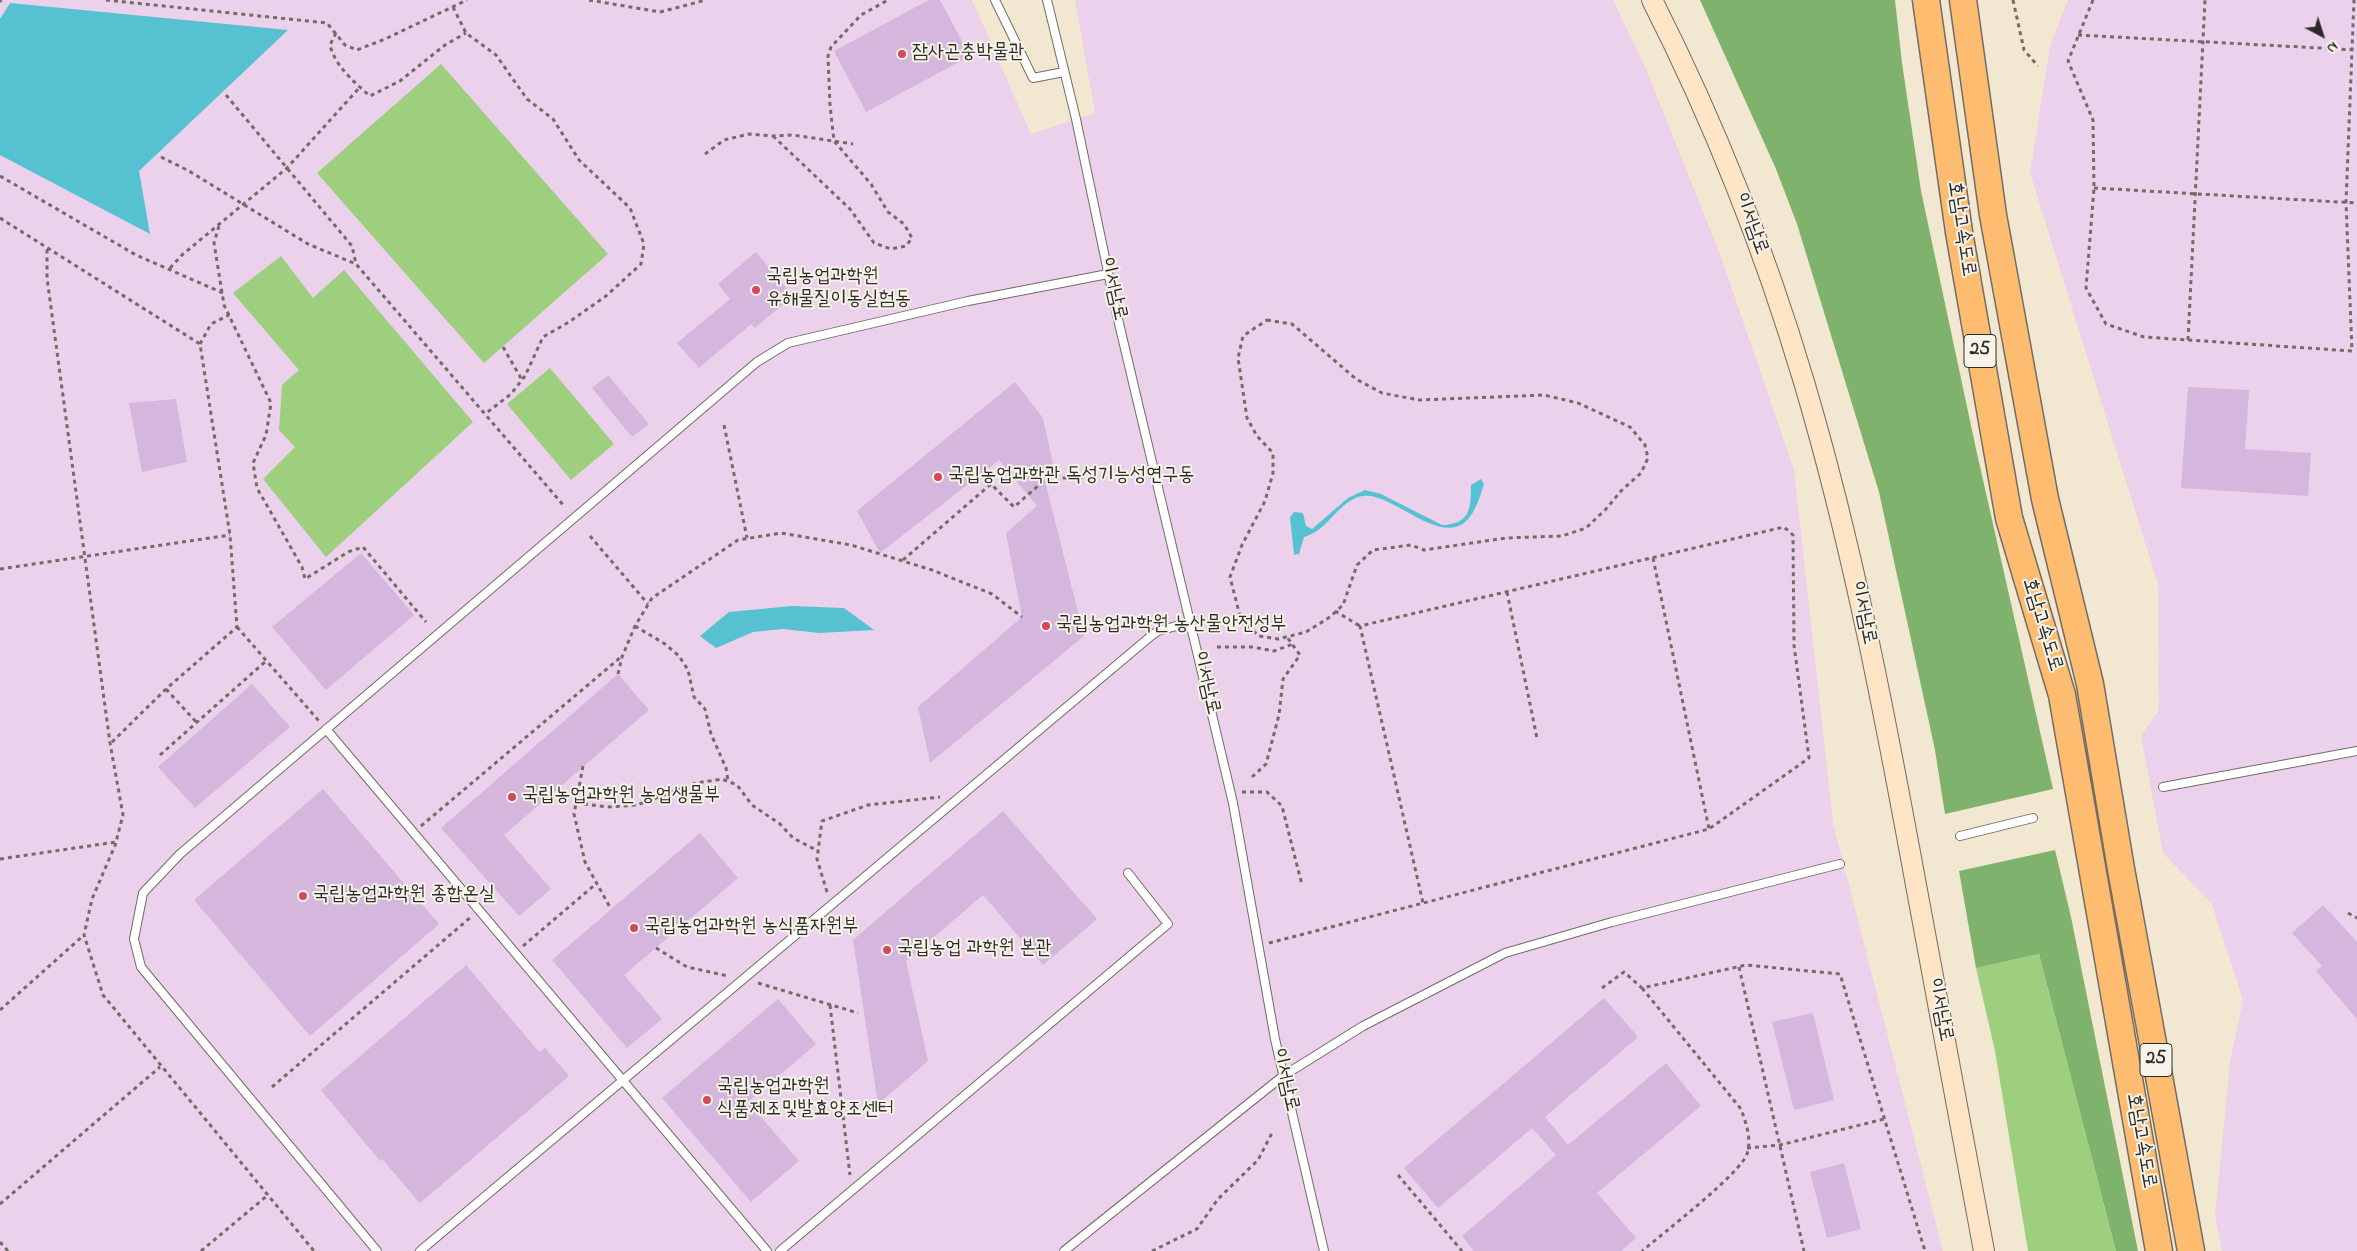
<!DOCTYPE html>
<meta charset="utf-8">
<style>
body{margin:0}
#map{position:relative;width:2357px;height:1251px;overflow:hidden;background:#f2e7d0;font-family:"Indie Flower",sans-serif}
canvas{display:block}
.north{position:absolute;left:2297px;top:10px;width:50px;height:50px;-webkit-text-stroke:4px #f7f3e8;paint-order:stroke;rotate:140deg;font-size:14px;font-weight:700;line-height:20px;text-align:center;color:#2b2b2b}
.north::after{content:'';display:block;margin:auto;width:18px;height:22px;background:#2b2b2b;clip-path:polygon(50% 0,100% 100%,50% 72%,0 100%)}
</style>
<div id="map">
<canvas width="2357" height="1251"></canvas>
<div class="north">N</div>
</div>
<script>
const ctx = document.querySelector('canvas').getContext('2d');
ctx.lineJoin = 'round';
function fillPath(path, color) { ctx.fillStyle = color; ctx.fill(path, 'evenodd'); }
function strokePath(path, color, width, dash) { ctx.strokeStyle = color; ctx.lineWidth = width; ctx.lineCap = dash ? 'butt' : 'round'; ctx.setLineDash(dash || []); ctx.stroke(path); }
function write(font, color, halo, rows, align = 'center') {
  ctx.font = font + ' "Indie Flower","Poor Story",sans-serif'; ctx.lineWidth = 4; ctx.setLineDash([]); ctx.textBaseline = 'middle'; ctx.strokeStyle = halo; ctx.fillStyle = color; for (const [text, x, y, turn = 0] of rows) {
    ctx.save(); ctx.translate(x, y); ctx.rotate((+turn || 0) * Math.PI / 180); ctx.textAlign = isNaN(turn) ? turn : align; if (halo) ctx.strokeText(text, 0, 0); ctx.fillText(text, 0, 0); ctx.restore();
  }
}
fillPath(new Path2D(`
 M0,0H972L1031,134L1095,113L1075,0H1613L1646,69L1721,257L1794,470L1833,823L1943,1251H0Z
 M2068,0H2357V1251H2222L2215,1216L2230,1062L2243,1000L2212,904L2163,853L2141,736L2159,710L2158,584L2030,173L2050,46Z`), '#ebd1eb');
fillPath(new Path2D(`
 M441,64L608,254L484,363L317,173Z
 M281,256L313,298L344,270L473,422L326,557L263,479L295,447L279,430L282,385L299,370L233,293Z
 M550,368L614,444L571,480L507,404Z
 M2039,954L2116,1251H2028L1995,1051L1976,968Z`), '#9dcf7e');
fillPath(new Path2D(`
 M1700,0H1895L1902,63L1921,191L1976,449L2053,789L1945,814L1935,750L1879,492L1797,224L1776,169Z
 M2055,850L2071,917L2138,1251H2116L2039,954L1976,968L1959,871Z`), '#7eb26d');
fillPath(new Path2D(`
 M10,3L288,30L139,171L150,234L0,155V19Z
 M1481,479L1484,484C1481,493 1478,504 1473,512C1448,557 1394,491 1363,496C1346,498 1333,518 1321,528C1316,532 1310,535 1304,537L1299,554L1294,555L1290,517L1294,512L1303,513L1306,526L1312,529L1348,498L1365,490L1381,494L1442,525C1470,524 1471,509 1471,485Z
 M792,606L844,608L874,630L819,633L783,629L753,632L716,648L700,636L729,612Z`), '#56c2d1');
fillPath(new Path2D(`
 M929,0H940L970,56L866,112L834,51Z
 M756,252L793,296L755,328L751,324L699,368L677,343L730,299L718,284Z
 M608,375L649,424L632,437L592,388Z
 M1015,382L1043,418L1053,464L1043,473L1084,636L930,763L918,707L1022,617L1006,533L1037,506L999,460L880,553L857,511Z
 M2188,387L2249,390L2245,449L2311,453L2308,496L2181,488Z
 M176,399L187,462L142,472L129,403Z
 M361,553L414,615L326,690L272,627Z
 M618,674L649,710L504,835L551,889L519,916L441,828Z
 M252,684L290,727L195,808L158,767Z
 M323,789L439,924L310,1036L194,900Z
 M1003,811L1097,919L1043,965L983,895L906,961L928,1061L878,1104L853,940Z
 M700,833L738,878L624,975L662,1019L627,1048L552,960Z
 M2323,905L2357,942V1019L2316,971L2322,966L2292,933Z
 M466,965L539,1052L545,1048L569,1076L420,1203L382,1159L380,1161L321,1090Z
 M1604,998L1638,1037L1545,1117L1568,1145L1666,1063L1701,1106L1597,1193L1636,1238L1621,1251H1474L1462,1236L1556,1155L1532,1128L1438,1208L1404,1168Z
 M778,999L816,1044L748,1102L799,1161L751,1202L662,1098Z
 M1813,1013L1834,1100L1794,1110L1772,1022Z
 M1844,1163L1861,1229L1827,1238L1810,1172Z`), '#d5b7de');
const lane = new Path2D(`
 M995,0L1033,78L1064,72
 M1047,0L1076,119L1117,315L1233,803L1275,1039L1324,1251
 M326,729L767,1251
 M2163,787L2357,751
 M1960,836L2033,818
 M377,1251L141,967L134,939L143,893L180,854L757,362L788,343L968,301L1108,274
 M420,1251L1151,636L1158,631L1191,622
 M780,1251L1168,924L1128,873
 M1064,1251L1283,1076L1363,1026L1505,953L1612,922L1840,864`);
const secondary = new Path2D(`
 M1652,0C1714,122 1765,251 1804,382C1853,547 1885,716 1916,885C1938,1007 1961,1129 1984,1251`);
const highway = new Path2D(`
 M1926,0L1959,232L2009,518L2062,695L2159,1251
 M1963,0L1993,215L2045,499L2090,684L2121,869L2191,1251`);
strokePath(lane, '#716d65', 10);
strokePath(secondary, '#716d65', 22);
strokePath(highway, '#716d65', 29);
strokePath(new Path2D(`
 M106,0L327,23L345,45L357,50L385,39L467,0
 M589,0L660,12L706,0
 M2013,0L2024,50L2038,66
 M2093,0L2068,61L2093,120L2094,188L2086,288L2106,324L2144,337L2352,351L2346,202L2354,0
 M0,2L1,0
 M453,7L466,33L496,55L527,99L553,119L579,160L630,208L644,244L641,264L606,296L569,322L543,337L525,376L511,394L485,414
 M336,33L330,45C335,66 354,82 370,96L400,81L445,45L466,33
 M2078,35L2357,50
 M226,95L352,246L356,264L564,506
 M773,136L850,209L874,243L891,249L906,246L912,238L904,224L888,212L871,184L834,141L830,105L828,56L831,47L861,15L888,0
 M705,154L724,140L749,134L773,136L793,135L853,144
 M161,157L189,171L308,244L356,264
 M0,176L136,255L223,293
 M2094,188L2357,203
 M0,218L200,344L230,535L237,627L166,689L111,743
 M219,226L214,243L224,305L271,403L266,435L253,463L257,488L302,567L305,579L348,552L363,547L426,622
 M170,268L182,255L287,168L360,87
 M1267,320L1292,324L1356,379L1382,393L1419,400L1544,395L1578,403L1630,427L1645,445L1648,458L1641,473L1621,491L1606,509L1586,528L1562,536L1506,538L1424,550L1411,545L1373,550L1357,565L1343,605L1330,617L1306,632L1278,639L1259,636L1241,620L1230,577L1242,545L1265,501L1273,473V453L1257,436L1247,418L1238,358L1243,336Z
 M2188,340L2205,0
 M200,344L211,324L229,315
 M503,347L522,380
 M724,425L747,538
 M590,536L648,604
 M1653,558L1709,829
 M903,560L991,484L1014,507L1046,479L1083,477
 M0,569L230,535
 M1507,592L1537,738
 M1335,611L1360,626
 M635,626L665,644L679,656L688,670L694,697L705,709L711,734L726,768L728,781
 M237,627L319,721
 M1217,647H1253L1274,651L1293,644
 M618,674L622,657L635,626L652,598L738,540L781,533L851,545L932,570L992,594L1022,617
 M166,689L197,723
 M160,755L266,661
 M583,766L574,814L585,862L611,909
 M1252,777L1266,764L1279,715L1283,679L1300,655L1287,637
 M1242,792H1267L1282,806L1302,885
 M576,803L608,807L637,805L696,783L722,779L737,785L752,805L780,824L793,838L818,851
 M421,826L621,657
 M116,843L92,899L84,935L103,995L314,1251
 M0,859L116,842L123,815L110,743L47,278V246
 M827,892L817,859L822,821L868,805L940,797
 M2348,913L2357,918
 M1269,943L1709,829L1809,758L1794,645L1793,535L1784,527L1360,626L1423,903
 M523,946L597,883
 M656,948L687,967L728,976
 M1739,967L1804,1251
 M758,983L858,1013
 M1602,988L1624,972L1642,988L1746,965L1840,974L1925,1251
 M1642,988L1741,1109C1746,1123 1752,1139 1747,1154C1741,1173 1661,1235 1642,1251
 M830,1005L850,1175
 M0,1010L84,935
 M272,1087L471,917
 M1747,1148L1780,1145L1884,1119
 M1398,1175L1462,1251
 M0,1204L160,1067
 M0,1242L8,1251
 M201,1251L268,1195
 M1152,1251L1197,1229L1218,1199L1258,1160L1272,1133`), '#716d65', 3, [4, 4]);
strokePath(lane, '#fff', 8);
strokePath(secondary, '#ffe4c6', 20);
strokePath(highway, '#febc70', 26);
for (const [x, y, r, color] of [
 [902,54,5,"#d1495b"],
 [756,290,5,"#d1495b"],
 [938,477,5,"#d1495b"],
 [1046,626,5,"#d1495b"],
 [512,797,5,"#d1495b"],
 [303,896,5,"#d1495b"],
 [634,928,5,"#d1495b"],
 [887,950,5,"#d1495b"],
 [707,1100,5,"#d1495b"]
]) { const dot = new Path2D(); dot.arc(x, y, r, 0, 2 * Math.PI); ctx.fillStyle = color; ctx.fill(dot); strokePath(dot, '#f7f3e8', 2); }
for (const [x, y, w] of [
 [1980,351,32],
 [2156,1060,32]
]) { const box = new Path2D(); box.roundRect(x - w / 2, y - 16.5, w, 33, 4); ctx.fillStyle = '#f7f3e8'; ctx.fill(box); strokePath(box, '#2b2b2b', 1); }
write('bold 19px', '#2b2b2b', null, [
 ["25",1980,351],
 ["25",2156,1060]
]);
write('20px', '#2b2b2b', '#f7f3e8', [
 ["잠사곤충박물관",912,54],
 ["국립농업과학원",766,278],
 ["유해물질이동실험동",766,301],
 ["국립농업과학관 독성기능성연구동",948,477],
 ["국립농업과학원 농산물안전성부",1056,626],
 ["국립농업과학원 농업생물부",522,797],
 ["국립농업과학원 종합온실",313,896],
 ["국립농업과학원 농식품자원부",644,928],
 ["국립농업 과학원 본관",897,950],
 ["국립농업과학원",717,1088],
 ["식품제조및발효양조센터",717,1111]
], 'left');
write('20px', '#2b2b2b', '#f7f3e8', [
 ["이서남로",1750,224,70],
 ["호남고속도로",1960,229,81],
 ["이서남로",1112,289,77],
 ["이서남로",1862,613,78],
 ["호남고속도로",2041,625,73],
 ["이서남로",1205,683,77],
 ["이서남로",1939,1010,79],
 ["이서남로",1284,1080,77],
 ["호남고속도로",2140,1141,80]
]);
</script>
